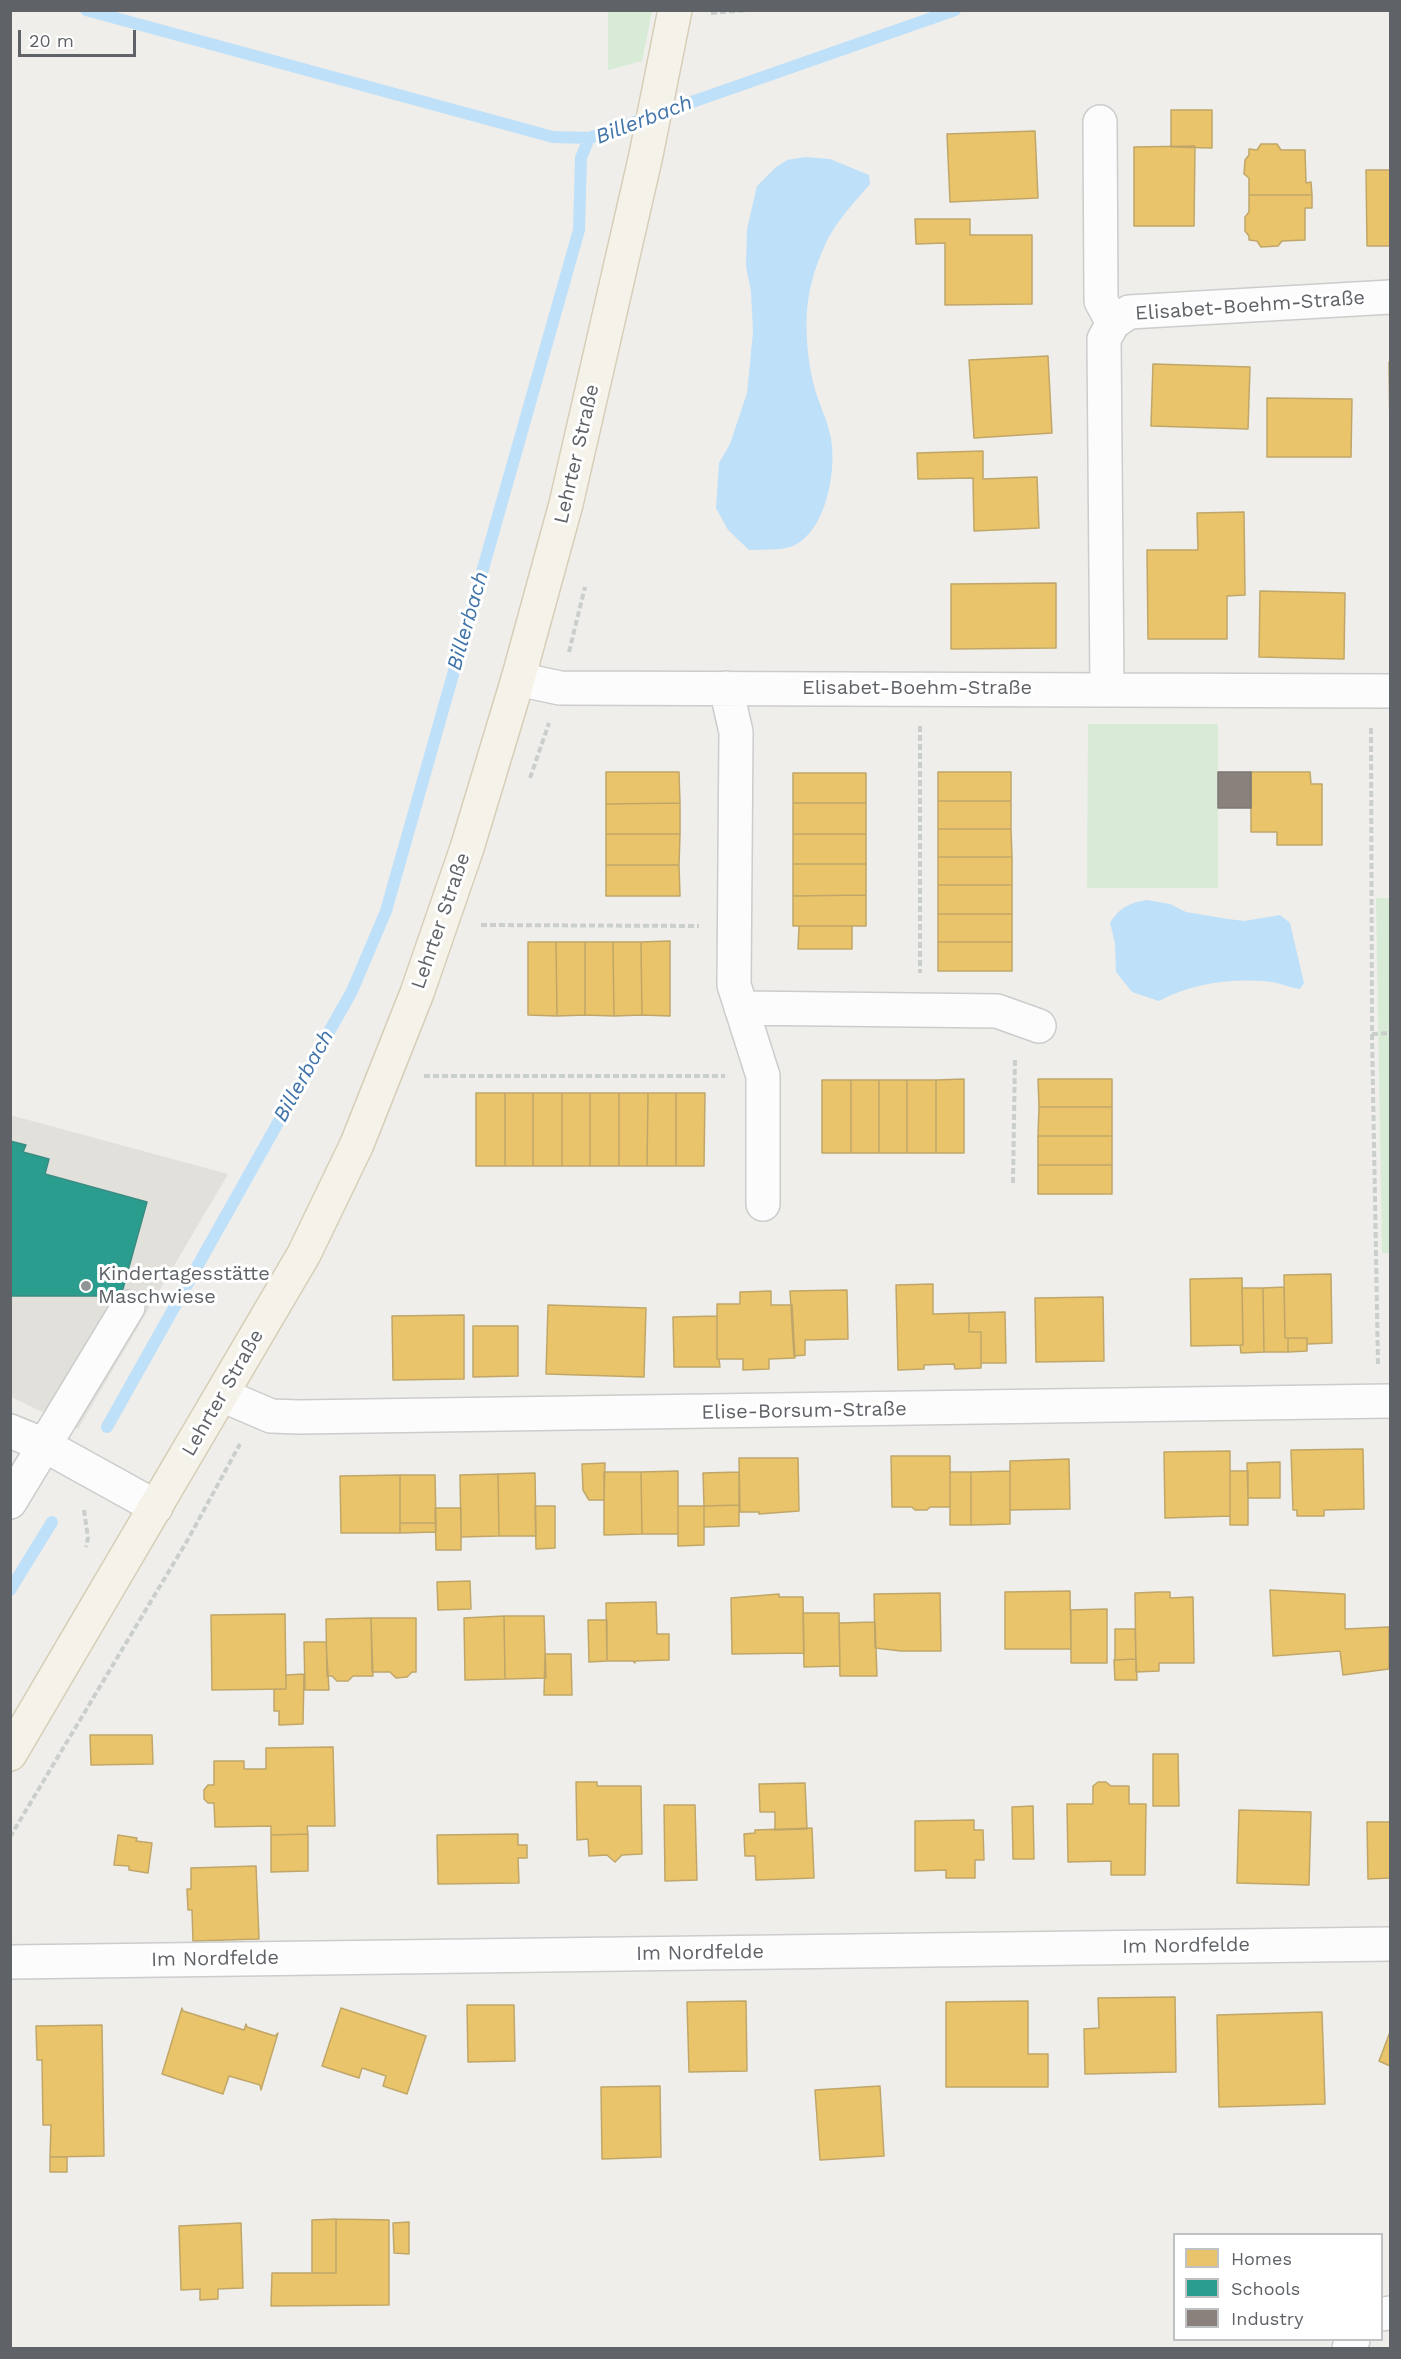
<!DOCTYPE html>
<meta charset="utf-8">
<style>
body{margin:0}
#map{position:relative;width:1401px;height:2359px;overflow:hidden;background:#efeeea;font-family:"Work Sans",sans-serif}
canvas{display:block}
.frame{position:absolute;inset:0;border:12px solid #5f6368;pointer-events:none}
.legend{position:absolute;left:1173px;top:2233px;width:210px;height:108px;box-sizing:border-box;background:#fff;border:2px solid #bfc1c3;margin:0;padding:8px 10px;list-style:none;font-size:18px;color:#5f6368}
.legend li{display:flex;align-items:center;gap:12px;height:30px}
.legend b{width:30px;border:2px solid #bfc1c3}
.scale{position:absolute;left:18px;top:30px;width:118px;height:27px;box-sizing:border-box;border:3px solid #5f6368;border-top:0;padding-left:8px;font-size:18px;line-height:21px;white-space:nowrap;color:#5f6368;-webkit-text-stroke:4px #fff;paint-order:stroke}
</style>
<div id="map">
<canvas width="1401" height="2359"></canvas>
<div class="frame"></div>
<ul class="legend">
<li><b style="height:16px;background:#e9c46a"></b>Homes</li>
<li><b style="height:16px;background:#2a9d8f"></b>Schools</li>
<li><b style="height:16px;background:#8a817c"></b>Industry</li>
</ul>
<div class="scale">20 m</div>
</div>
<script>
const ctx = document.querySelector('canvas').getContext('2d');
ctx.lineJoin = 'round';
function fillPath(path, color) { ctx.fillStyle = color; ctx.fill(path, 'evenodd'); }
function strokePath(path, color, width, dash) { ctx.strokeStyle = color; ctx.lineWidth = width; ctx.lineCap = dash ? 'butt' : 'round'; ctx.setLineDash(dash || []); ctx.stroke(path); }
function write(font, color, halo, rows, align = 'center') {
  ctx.font = font + ' "Work Sans",sans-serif'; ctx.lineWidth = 6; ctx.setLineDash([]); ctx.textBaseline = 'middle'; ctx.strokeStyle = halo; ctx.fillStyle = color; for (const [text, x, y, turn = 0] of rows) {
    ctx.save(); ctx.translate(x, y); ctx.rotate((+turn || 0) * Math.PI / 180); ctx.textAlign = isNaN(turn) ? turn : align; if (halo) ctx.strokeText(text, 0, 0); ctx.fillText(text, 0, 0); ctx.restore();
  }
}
fillPath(new Path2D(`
 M10,1115L228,1174L78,1429L11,1397Z`), '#e2e0da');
fillPath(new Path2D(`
 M608,11H652L642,61L608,70Z
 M1088,724H1218V888H1087Z
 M1376,898H1390V1253H1382Z`), '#d8ebd6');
fillPath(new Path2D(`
 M805,157L830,159L869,175L870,184C858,198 845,212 835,227C824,243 812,275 809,295C804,321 807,355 813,382C817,400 826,416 830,434C838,466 827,535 790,547C777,551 762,549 749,550L728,530L716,508L719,463L730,444L747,393L753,332L751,291L746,267L747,229L757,186L775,168L787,160Z
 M1147,900L1170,904L1186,912L1228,919L1244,921L1280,915L1290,923L1304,983L1300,989C1292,988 1285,985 1277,983C1238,977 1195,982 1159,1001L1132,992L1116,972L1115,943L1110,923C1120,907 1129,903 1147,900Z`), '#bfe0f9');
const homes = new Path2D(`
 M1171,110H1212V148L1171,147Z
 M1035,131L1038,198L950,202L947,134Z
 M1261,144H1277L1281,150H1305L1306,183L1311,182L1312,195H1249V178L1244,174L1245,160L1249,155V149L1257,150Z
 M1195,146L1194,226H1134V147Z
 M1366,170H1390V246H1367Z
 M1249,195H1312V208H1305V240L1282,241L1278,246L1261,247L1257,241L1249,240V236L1245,231V217L1249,212Z
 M915,219H970V235H1032V304L945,305V243L916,244Z
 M1048,356L1052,433L974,438L969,360Z
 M1389,362H1390V433Z
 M1153,364L1250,367L1248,429L1151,426Z
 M1267,398L1352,399L1351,457H1267Z
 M983,451V479L1037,477L1039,528L974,531L973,478L918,479L917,453Z
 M1244,512L1245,595L1227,596V639H1148L1147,550H1198L1197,513Z
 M1056,583V648L951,649V584Z
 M1260,591L1345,593L1344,659L1259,657Z
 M606,772H679L680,803L606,804Z
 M938,772H1011V801H938Z
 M1251,772H1310L1311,784H1322V845H1277V832H1251Z
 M793,773H866V803H793Z
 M938,801H1011V829H938Z
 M680,803V834H606V804Z
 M793,803H866V834H793Z
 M938,829H1011L1012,857H938Z
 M606,834H680L679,865H606Z
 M793,834H866V864H793Z
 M938,857H1012V885H938Z
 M793,864H866V895L793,896Z
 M606,865H679L680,896H606Z
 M938,885H1012V914H938Z
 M866,895V926H793V896Z
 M938,914H1012V942H938Z
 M799,926H852V949H798Z
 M670,941V1016L642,1015L641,942Z
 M528,942H556L557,1016L528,1015Z
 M556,942H585V1015L557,1016Z
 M585,942H613L614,1016L585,1015Z
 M613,942H641L642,1015L614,1016Z
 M938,942H1012V971H938Z
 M964,1079V1153H936V1080Z
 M1038,1079H1112V1107H1039Z
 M822,1080H851V1153H822Z
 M851,1080H879V1153H851Z
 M879,1080H907V1153H879Z
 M907,1080H936V1153H907Z
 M476,1093H505V1166H476Z
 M505,1093H533V1166H505Z
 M533,1093H562V1166H533Z
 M562,1093H590V1166H562Z
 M590,1093H619V1166H590Z
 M619,1093H648L647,1166H619Z
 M648,1093H676V1166H647Z
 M676,1093H705L704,1166H676Z
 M1039,1107H1112V1136H1038Z
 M1038,1136H1112V1165H1038Z
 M1038,1165H1112V1194H1038Z
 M1331,1274L1332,1343L1307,1344V1338H1285L1284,1275Z
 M1242,1278L1243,1345L1191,1346L1190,1279Z
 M933,1284V1314L969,1313V1332H981V1368L955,1369L954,1364L924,1365V1369L898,1370L896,1285Z
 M1284,1287L1285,1338H1288V1352H1264L1263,1288Z
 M1242,1288H1263L1264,1352L1241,1353L1240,1345H1243Z
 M847,1290L848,1339L805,1340V1355L794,1356L790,1291Z
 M771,1291V1305H792L795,1358L769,1359V1369L743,1370V1359H717V1304H740V1292Z
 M1103,1297L1104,1361L1036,1362L1035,1298Z
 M548,1305L646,1308L644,1377L546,1374Z
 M1005,1312L1006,1363H981V1332H969V1313Z
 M464,1315V1379L393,1380L392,1316Z
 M717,1316V1359H719L720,1367H674L673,1317Z
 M473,1326H518V1376L473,1377Z
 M1288,1338H1307V1351L1288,1352Z
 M1363,1449L1364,1509L1324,1510V1516H1297V1510H1293L1291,1450Z
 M1230,1451V1516L1165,1518L1164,1452Z
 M891,1456H950V1507H930L927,1510H915L912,1507H892Z
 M739,1458H798L799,1511L759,1514V1512H740Z
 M1069,1459L1070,1509L1010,1510V1461Z
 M1280,1462V1498H1248L1247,1463Z
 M605,1463L604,1500H589L583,1490L582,1464Z
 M678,1471V1534H642L641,1472Z
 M1010,1471V1524L971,1525V1472Z
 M1230,1471H1248V1525H1230Z
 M604,1472H641L642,1534L604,1535Z
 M739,1472V1505L704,1506L703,1473Z
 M950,1472H971V1525H950Z
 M535,1473L536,1536H499L498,1474Z
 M498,1474L499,1536L461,1537L460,1475Z
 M400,1475V1533H341L340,1476Z
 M400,1475H435L436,1523H400Z
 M739,1505V1526L704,1527V1506Z
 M535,1506H555V1548L536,1549Z
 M678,1506H704V1545L678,1546Z
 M435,1508H461V1550H436Z
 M400,1523H436V1532L400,1533Z
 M470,1581L471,1609L438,1610L437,1582Z
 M1270,1590L1345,1594V1629L1389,1627V1669L1343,1675L1340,1651L1273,1656Z
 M1070,1591L1071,1649H1005V1592Z
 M1158,1592H1170V1598L1193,1597L1194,1663H1159V1671L1136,1672L1135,1593Z
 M940,1593L941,1651H901L875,1648L874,1594Z
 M779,1594V1597H803L804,1653L732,1654L731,1598Z
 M656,1602L657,1634H669V1660L635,1661V1663L633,1661H607L606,1603Z
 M1107,1609V1663H1071V1610Z
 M803,1613H839L840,1666L804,1667Z
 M285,1614L286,1689L212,1690L211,1615Z
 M504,1616L505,1679L465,1680L464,1618Z
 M504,1616H544L546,1678L505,1679Z
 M371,1618H416V1672H412L407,1677L396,1678L390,1672H372Z
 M371,1618L373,1676H353L348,1681H337L332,1676H327L326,1619Z
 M588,1620H607V1661L589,1662Z
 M875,1622L877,1676H840L839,1623Z
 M1115,1629H1135L1136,1659L1115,1660Z
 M304,1642H326L329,1690H305Z
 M545,1654H571L572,1695H544Z
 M1136,1659L1137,1680H1115L1114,1660Z
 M304,1674L303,1724L279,1725V1711H274V1689H286V1675Z
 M90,1735H152L153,1764L91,1765Z
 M333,1747L335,1826H307L308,1834L271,1835V1826L215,1827L214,1803H208L204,1799V1790L208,1785H214V1761H244V1769H266V1748Z
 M1153,1754H1178L1179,1806H1153Z
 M576,1782H597V1786H641L642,1854L622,1855L615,1862L607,1855L589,1856L588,1839L577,1840Z
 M1098,1782H1106L1111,1786H1129V1804H1146L1145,1875H1111V1861L1068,1862L1067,1804H1093V1786Z
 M805,1783L807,1829L775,1830V1812H760L759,1784Z
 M664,1805H695L697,1880L665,1881Z
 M1033,1806L1034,1859H1013L1012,1807Z
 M1239,1810L1311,1812L1309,1885L1237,1883Z
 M974,1820V1830H983L984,1860H975V1878H946V1870L915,1871V1821Z
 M1367,1822H1390V1878L1368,1879Z
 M812,1828L814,1878L756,1880L755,1856H745L744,1834L755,1833V1830Z
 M308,1834V1871L271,1872V1835Z
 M518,1834V1845H527V1858H518L519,1883L438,1884L437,1835Z
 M118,1835L137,1838L136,1841L152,1843L148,1873L129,1870V1866L114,1865Z
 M256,1866L259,1939L193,1941L192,1910H188L187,1889H191V1868Z
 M1175,1997L1176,2072L1085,2074L1084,2029L1099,2028L1098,1998Z
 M746,2001L747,2071L689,2072L687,2002Z
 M1028,2001V2054H1048V2087H946V2002Z
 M467,2005H514L515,2061L468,2062Z
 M182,2008L183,2011L244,2030L246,2024L247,2027L275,2036L278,2033L261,2090L260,2085L229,2076L223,2094L162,2074Z
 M341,2008L426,2036L407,2094L383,2086L386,2076L362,2068L359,2078L322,2066Z
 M1322,2012L1325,2104L1219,2107L1217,2015Z
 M102,2025L104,2156L50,2157L51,2125H43L42,2060H37L36,2026Z
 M1390,2032V2066L1379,2061Z
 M660,2086L661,2157L602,2159L601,2087Z
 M880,2086L884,2156L820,2160L815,2090Z
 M50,2157H67V2172H50Z
 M336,2219L389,2220V2305L271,2306L272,2273H336Z
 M336,2219V2273H312V2220Z
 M409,2222V2254L394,2253L393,2223Z
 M241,2223L243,2288L218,2289V2299L200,2300V2289L181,2290L179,2226Z`);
fillPath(homes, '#e9c46a');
strokePath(homes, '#c0a769', 1.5);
const schools = new Path2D(`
 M10,1141L26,1145L23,1152L49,1159L45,1174L147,1202L121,1296H10Z`);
fillPath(schools, '#2a9d8f');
strokePath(schools, '#3a8c83', 1.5);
const industry = new Path2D(`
 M1218,772H1251V808H1218Z`);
fillPath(industry, '#8a817c');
strokePath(industry, '#7d7876', 1.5);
strokePath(new Path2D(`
 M86,10L553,137L589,138L955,10
 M107,1427L352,991L386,911L579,230L581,158L589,138
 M10,1590L52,1522`), '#bfe0f9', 12);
const minor = new Path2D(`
 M1100,122L1101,301L1113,323
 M518,679L560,688L1390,691
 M726,688L736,732L734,985L763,1076V1204
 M1107,689L1104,339L1113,323L1129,312L1390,297
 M741,1008L997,1011L1039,1026
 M222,1395L271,1416L299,1417L1390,1401
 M10,1431L44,1445L156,1507
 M10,1502L128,1307
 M10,1962L1390,1944
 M1382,2314L1390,2313
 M1349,2348L1353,2340`);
const major = new Path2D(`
 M10,1754L304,1254L357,1144L417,993L467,848L518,679L566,504L646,155L675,10`);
strokePath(minor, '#cbcccc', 36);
strokePath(major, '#d7ceb8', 36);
strokePath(new Path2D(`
 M711,13L749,10
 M569,652L585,587
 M920,726V973
 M1371,728L1372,1034L1378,1365
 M530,778L549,723
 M481,925L699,926
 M1372,1034L1390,1033
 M424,1076H725
 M1013,1183L1015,1057
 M84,1510L88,1538L86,1547
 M10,1837L187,1541L240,1444`), '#cacfcc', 4, [6, 3]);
strokePath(minor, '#fdfcfc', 33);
strokePath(major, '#f4f2e9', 33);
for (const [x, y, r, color] of [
 [86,1286,6,"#919496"]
]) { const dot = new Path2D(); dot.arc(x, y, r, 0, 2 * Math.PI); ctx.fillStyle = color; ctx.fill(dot); strokePath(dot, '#fff', 2); }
write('20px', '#5f6368', '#fff', [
 ["Elisabet-Boehm-Straße",1250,306,-4],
 ["Lehrter Straße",577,454,-77],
 ["Elisabet-Boehm-Straße",917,688],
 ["Lehrter Straße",441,921,-71],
 ["Lehrter Straße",223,1393,-60],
 ["Elise-Borsum-Straße",804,1411,-1],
 ["Im Nordfelde",1186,1946,-1],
 ["Im Nordfelde",700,1953,-1],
 ["Im Nordfelde",215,1959,-1]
]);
write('20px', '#5f6368', '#fff', [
 ["Kindertagesstätte",98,1274],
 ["Maschwiese",98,1297]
], 'left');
write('italic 21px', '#4174aa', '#fff', [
 ["Billerbach",644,120,-21],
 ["Billerbach",468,621,-74],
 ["Billerbach",304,1076,-61]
]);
</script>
